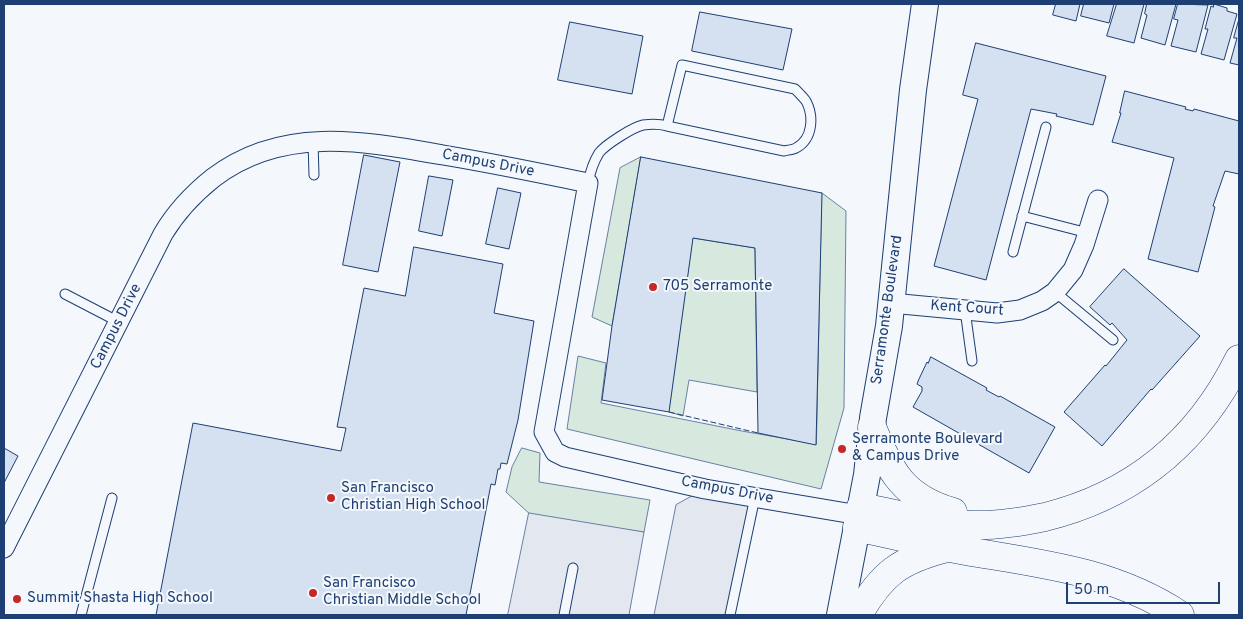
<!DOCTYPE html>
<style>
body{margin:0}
#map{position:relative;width:1243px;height:619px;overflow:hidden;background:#f4f7fb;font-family:Overpass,sans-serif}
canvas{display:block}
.frame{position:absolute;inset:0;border:5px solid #1d3f73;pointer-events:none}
.scale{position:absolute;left:1066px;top:582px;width:154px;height:22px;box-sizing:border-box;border:2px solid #1d3f73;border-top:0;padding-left:6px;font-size:15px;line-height:18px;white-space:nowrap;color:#1d3f73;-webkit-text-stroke:4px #f4f7fb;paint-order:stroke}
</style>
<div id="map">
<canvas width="1243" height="619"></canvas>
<div class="frame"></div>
<div class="scale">50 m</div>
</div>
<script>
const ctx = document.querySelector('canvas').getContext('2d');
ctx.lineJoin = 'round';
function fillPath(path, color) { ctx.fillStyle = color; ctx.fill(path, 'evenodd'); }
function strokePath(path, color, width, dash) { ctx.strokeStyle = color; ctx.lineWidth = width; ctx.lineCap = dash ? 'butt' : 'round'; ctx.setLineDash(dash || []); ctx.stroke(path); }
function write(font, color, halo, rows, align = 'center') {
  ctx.font = font + ' Overpass,sans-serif'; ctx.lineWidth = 4; ctx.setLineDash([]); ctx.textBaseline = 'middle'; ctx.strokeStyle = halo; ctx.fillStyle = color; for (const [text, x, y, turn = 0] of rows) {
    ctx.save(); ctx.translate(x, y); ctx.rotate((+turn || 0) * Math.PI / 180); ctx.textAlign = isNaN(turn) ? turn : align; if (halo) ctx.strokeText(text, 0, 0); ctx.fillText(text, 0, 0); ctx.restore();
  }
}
const green = new Path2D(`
 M641,157L612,326L592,317L620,168Z
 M822,193L846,211L844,408L821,489L567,429L578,356L606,363L601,403L742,431L816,444Z
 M693,238L755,248L757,392L689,380L683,416L669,412Z
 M522,448L540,453L539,482L650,500L644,532L534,518L506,492L512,467Z`);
fillPath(green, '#d7e8df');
strokePath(green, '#687fa3', 1);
const parking = new Path2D(`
 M705,489L755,497L730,615H654L676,505Z
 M529,513L644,532L629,615H508Z`);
fillPath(parking, '#e3e8f0');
strokePath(parking, '#687fa3', 1);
const building = new Path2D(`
 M1056,4H1080L1076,21L1053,15Z
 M1084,4H1114L1109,23L1081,16Z
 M1117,4H1144L1134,43L1107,36Z
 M1147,4H1176L1165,45L1141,38L1147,15L1145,14Z
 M1178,4L1208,5L1196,52L1171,46L1178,20L1174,19Z
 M1214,4L1227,8V11L1237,14L1224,60L1201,54L1208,29H1205L1211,6L1213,7Z
 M700,12L792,29L783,70L692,51Z
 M1239,19V65L1230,63L1237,38H1234Z
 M570,22L643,36L632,94L558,80Z
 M976,43L1106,76L1093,125L1056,116L1057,114L1031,109L986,280L934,266L978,99L963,95Z
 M1125,91L1186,107L1185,109L1193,111L1194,109L1239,121V174L1225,171L1213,206L1215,207L1198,272L1148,259L1174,158L1112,142L1121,113H1120Z
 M364,155L400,162L378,272L343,265Z
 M641,157L822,193L816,445L758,433L755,248L693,238L669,412L602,400L612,326Z
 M429,176L453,180L442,236L419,231Z
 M498,188L521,193L509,249L486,244Z
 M414,247L503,264L494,313L534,321L518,420L507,464L501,463L500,469H498L495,485L491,484L466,615H156L193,423L341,451L346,428L337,427L364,288L405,296Z
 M1124,269L1200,336L1152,390L1151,389L1102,446L1064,412L1105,365L1106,366L1127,340L1112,323L1110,325L1090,307Z
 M931,357L987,388L986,390L999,397L1000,396L1055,427L1029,473L913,407L922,391V387L917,384L919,379L927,362L928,363Z
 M4,448L18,456L4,483Z`);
fillPath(building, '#d5e0f0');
strokePath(building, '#1d3f73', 1);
const lane = new Path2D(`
 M313,142L314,175
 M588,183C590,173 594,161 599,153C605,145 633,127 643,125C651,124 660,124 667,126L784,151C787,150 793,150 796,148C813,139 814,116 806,101C803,97 798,92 795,89L682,65L667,126
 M1022,216L1088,233
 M1013,252L1046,127
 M1055,292L1113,340
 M65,294L119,322
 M965,310L972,361
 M81,615L112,498
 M564,615L573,568
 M730,615L755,497`);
const street = new Path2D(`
 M891,303L997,313L1020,310L1042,301L1055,292L1073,270L1084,245L1098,200
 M4,548L163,234C176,212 193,194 213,178C282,125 364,141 443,155C491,163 540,173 588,183L544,432L555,452L565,457L705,489L859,515`);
const secondary = new Path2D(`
 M840,615L867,475L873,418L889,326L913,90L925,4`);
const highway = new Path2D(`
 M872,427C890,472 904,498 953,512
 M861,507C898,514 936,524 973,525C998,526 1021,522 1045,517C1134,495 1198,442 1239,359
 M857,527C893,535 929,544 966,551C1042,564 1113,571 1180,615
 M858,615C882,573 900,560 947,548`);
strokePath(lane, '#1d3f73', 11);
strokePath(street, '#1d3f73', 21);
strokePath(secondary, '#1d3f73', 28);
strokePath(highway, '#1d3f73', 29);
strokePath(lane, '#f4f7fb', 9);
strokePath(street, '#f4f7fb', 19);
strokePath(secondary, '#f4f7fb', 26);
strokePath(highway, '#f4f7fb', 28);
strokePath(new Path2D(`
 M669,412L758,433`), '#1d3f73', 1, [6, 2.5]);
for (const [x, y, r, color] of [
 [653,287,5,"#c62828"],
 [842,449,5,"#c62828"],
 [331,498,5,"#c62828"],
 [313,593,5,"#c62828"],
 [17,599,5,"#c62828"]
]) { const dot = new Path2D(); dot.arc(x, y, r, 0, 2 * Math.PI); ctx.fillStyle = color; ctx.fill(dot); strokePath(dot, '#f4f7fb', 2); }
write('15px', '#1d3f73', '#f4f7fb', [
 ["Campus Drive",488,164,11],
 ["Kent Court",967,309,4],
 ["Serramonte Boulevard",888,310,-82],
 ["Campus Drive",117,327,-63],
 ["Campus Drive",727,491,11]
]);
write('15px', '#1d3f73', '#f4f7fb', [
 ["705 Serramonte",663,287],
 ["Serramonte Boulevard",852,440],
 ["& Campus Drive",852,457],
 ["San Francisco",341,489],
 ["Christian High School",341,506],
 ["San Francisco",323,584],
 ["Christian Middle School",323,601],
 ["Summit Shasta High School",27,599]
], 'left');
</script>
